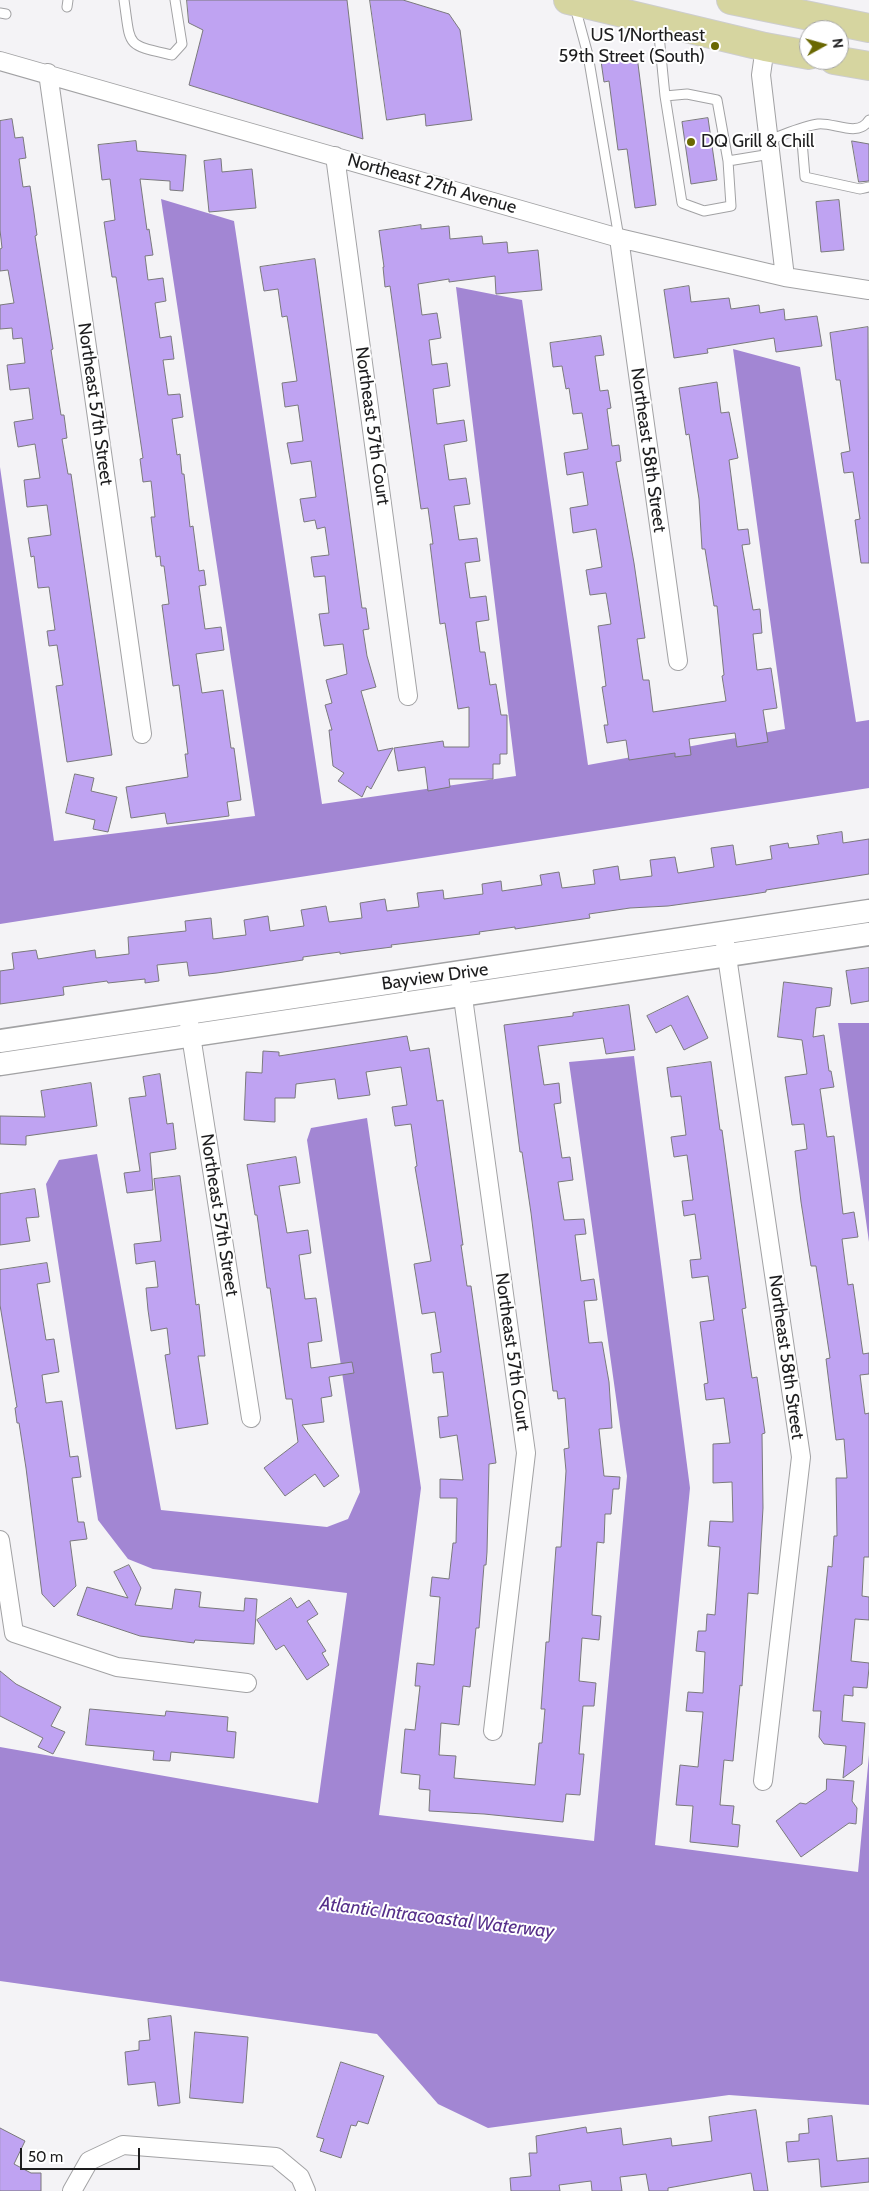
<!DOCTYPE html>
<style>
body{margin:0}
#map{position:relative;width:869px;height:2191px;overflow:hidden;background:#f4f3f6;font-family:Cabin,sans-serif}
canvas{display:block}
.north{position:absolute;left:799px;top:20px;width:50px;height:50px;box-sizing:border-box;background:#fff;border:1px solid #a5a5a5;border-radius:50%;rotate:83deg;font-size:14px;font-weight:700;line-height:20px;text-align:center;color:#1d1d1e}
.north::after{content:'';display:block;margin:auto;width:18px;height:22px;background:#6a6802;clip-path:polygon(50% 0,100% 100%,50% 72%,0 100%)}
.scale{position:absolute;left:20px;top:2148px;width:120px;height:22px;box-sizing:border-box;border:2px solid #1d1d1e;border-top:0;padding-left:6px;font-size:15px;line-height:18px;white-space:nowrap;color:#1d1d1e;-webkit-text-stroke:4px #fff;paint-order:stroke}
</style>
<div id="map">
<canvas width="869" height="2191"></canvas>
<div class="north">N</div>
<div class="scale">50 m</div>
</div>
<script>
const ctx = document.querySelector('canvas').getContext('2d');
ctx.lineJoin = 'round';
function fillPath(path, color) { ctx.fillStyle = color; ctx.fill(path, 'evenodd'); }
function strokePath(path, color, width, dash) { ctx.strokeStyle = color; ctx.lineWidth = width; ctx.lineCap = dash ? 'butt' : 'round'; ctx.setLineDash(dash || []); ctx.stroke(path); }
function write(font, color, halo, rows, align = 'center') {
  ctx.font = font + ' Cabin,sans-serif'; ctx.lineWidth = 4; ctx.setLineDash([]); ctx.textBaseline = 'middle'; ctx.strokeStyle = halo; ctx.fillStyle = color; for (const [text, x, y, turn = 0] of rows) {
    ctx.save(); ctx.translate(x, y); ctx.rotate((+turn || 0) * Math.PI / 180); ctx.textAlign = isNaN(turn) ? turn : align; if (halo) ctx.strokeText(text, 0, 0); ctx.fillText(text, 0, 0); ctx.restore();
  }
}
fillPath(new Path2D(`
 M161,199L234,221L322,804L516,776L456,287L522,300L588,765L785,729L733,349L800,367L856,722L869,720V788L0,924V467L54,841L255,816Z
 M838,1023H869V1242Z
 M634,1056L690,1488L655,1845L858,1872L869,1755V2105L729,2095L488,2128L438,2104L377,2034L0,1981V1747L318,1803L347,1593L153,1569L128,1559L98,1520L46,1184L59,1160L97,1154L161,1510L327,1527L348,1519L360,1492L307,1140L311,1128L367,1118L421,1488L379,1815L594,1841L627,1476L569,1062Z`), '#a286d3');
const building = new Path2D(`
 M187,0H347L363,139L189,85L203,30L189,23Z
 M370,0H403L449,14L460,30L472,120L426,126L425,114L387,120Z
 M637,56L656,205L635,208L627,149L618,150L609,81L604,82L601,61Z
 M708,118L717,180L691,184L682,122Z
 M12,119L15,138L23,137L26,158L19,159L23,187L30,186L34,213L37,235L35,236L53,349L51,350L61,415H64L67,438L62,439L68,474H71L112,755L67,762L56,686L63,685L57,645L49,646L47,631L55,630L49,587L38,588L34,556L31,557L28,538L51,535L47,505L27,507L24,480L40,478L35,444L18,447L14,422L33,419L29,388L10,390L7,365L25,363L22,338L13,339L12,328L0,329V305L14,303L8,270L0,271V249L2,248L0,230V121Z
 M136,141L137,151L186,155L183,191L170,190V181L140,179L147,230L149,229L153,255L145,256L148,280L163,278L166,301L155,303L160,338L171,336L174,359L163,360L168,395L180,394L183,417L172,419L177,455L180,454L182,474H184L190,527L193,526L199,571L204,570L206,585L199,586L205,629L221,627L224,650L196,654L202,693L223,690L231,748H234L241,800L227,802L229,816L167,824L165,813L131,818L126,787L188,777L185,754H188L179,685L173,686L162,605L169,604L164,566H161L160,556L156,557L151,517H155L151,481L143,482L140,459L143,458L116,277H112L104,222L115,220L110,179L102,180L98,145Z
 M852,141L869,144V181L859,182Z
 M221,159L222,172L252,169L256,208L209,212L204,161Z
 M839,200L844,250L821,252L816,202Z
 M421,225V229L449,226L450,239L482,236L483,244L507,242L508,253L538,250L542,290L496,294L495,276L449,282V279L418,284L422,315L437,313L441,338L429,340L432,365L447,363L450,386L433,389L437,424L464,420L467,441L444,445L449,480L466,478L470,504L454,506L459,540L477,538L480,561L465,563L470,598L486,596L489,620L476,622L480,652H485L490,685L496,684L501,715H507V754H500V764H493V779H449L450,787L428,791L425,767L398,771L394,748L443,741L444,747H469V707L458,709L445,623L440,624L430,544H433L428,508L421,509L390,286L385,287L383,267H384L379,231Z
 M315,259L362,608H366L369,629L363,630L367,656L376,687L361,691L378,751L393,748L371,789L367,786L362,797L338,781L344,773L333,766L329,730H332L325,705L332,703L326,680L347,674L343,644L324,646L319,614L329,613L325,576L314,577L311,557L329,555L325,527L317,529L315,520L304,522L300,499L316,497L311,461L291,464L287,443L303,441L298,405L285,407L282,383L297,381L287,316L282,317L278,289L264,291L260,267Z
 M689,286L691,302L729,298L731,309L759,305L760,313L784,309L785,320L817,316L822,346L776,352L774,338L707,349L708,353L674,358L664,290Z
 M868,327L869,563H861L855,520L860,519L853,472L844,473L841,453L850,451L840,380H836L830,333Z
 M601,336L604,355L595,356L600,391L608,390L611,408L607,409L612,446L619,445L621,461L616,462L634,563L645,638L637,639L643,680H649L653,712L726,701L722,676L724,675L717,606H714L705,549H702L699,499L689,434L686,435L679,388L717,382L721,413L729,412L738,458L729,460L738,530L748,529L750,544L742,545L753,610L760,609L762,633L753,634L757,670L771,668L777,708L763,710L768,742L737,747L735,733L689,739L691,755L675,757V753L629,760L626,740L607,743L604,725H608L602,687L606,686L598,626L611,624L606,593L590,595L586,570L602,567L596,529L573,533L570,508L588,505L583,472L567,475L564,453L588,449L582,413L573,414L569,388L566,389L562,366L553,367L550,343Z
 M75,774L94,778L91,791L117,797L108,832L93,829L95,820L66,813Z
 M842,832L843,843L869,839V874L766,890V892L747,895L668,906L630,908L589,914L590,918L515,929V927L479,932L480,934L391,945L392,947L353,952L340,954V952L303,957V960L217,973L189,976L187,962L157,965L159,981L145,983V979L108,983L107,981L63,987L64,995L0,1004V971L14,969L12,953L36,950L38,959L95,950L96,958L129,954L128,937L186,931L185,921L211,918L213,939L246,935L244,920L268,916L270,931L304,926L301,910L326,906L329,922L362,918L360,903L385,899L387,911L419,907L417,893L443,890L444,899L483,894L482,884L501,881L502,891L542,885L540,875L559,872L562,888L595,884L593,870L618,866L620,880L652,876L650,860L675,857L678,873L714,867L711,848L733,845L736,865L772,859L770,846L788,843L789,848L819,844L817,836Z
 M869,968V1001L851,1004L846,971Z
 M784,982L832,988L830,1006L816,1008L813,1037L824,1035L829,1071H831L834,1087L820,1089L827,1137L834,1136L843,1214L854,1212L858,1237L842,1239L848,1285L853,1284L863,1354L869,1353V1374L860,1375L865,1414L869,1413V1557H864L862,1596L869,1597V1620L855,1619L851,1661L869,1663V1668L867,1688L853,1687V1696L844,1695L842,1721L865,1723L862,1764L843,1778L846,1746L824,1744L819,1737L821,1711H813L828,1566L832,1567L834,1536H837L836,1478H847L844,1439L836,1440L826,1359L830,1358L816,1266H811L801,1202L795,1151L807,1149L804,1124L792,1125L785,1077L807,1074L802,1040L778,1037Z
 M688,996L708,1038L684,1050L671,1025L656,1033L647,1016Z
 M629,1005L635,1050L606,1054L603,1038L538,1046L544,1085L559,1083L561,1103L554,1104L562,1158L570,1157L573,1180L558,1182L564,1220L584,1219L586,1234L575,1235L581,1281L594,1279L597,1300L584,1301L589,1343L602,1342L609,1382L612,1428L599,1429L604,1476L620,1477L619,1489H613L611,1514H605L604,1543L597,1542L592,1615L601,1616L599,1640L582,1638L579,1681L596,1683L594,1706H583L579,1754H584L580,1795L566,1794L563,1822L484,1814L429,1811L430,1790L419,1789L420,1775L401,1773L405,1729L415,1730L420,1686H415L417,1663L434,1665L440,1597L430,1596L432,1577L449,1579L453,1543H456L457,1498H440V1479L463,1480L457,1435L440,1438L438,1417L448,1416L443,1372L433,1373L431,1354L441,1352L435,1312L422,1314L414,1264L431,1261L415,1167L417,1166L411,1124L395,1126L392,1107L407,1105L401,1067L366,1072L370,1095L338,1099L335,1079L296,1084L295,1098H275V1122L244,1120L246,1072L262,1073L263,1051L279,1052V1056L407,1036L410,1051L429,1048L437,1101L443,1100L463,1245H461L467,1286H471L496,1463L489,1464L487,1552L486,1565H484L479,1628H476L470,1687L463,1686L459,1725L441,1723L439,1755L456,1756L454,1778L535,1785L539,1743H542L545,1709H541L546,1642H549L556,1547H561L566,1471L564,1449L569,1448L565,1398L558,1399L557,1391H553L531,1213L522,1152H520L504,1025L573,1016V1013Z
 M711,1062L720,1130H722L746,1308L742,1309L752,1378L757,1377L765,1433L762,1434L763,1508L758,1594L748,1593L742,1686L740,1685L733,1761L724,1760L720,1805L734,1806L732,1824L740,1825L738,1847L690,1842L693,1806L676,1805L680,1765L698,1767L703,1712L686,1711L688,1692L703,1693L705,1652L696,1651L698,1631H706L707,1614L715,1615L720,1547L708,1546L710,1521L733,1522L732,1482L713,1483V1444L730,1443L724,1398L706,1400L704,1384L708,1383L700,1322L714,1320L708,1276L692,1278L690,1260L701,1259L695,1214L684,1216L682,1201L693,1200L687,1155L674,1157L671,1137L686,1135L681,1096L671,1097L667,1068Z
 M160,1074L167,1124L173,1123L176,1149L150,1153L153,1190L127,1193L124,1173L140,1171L129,1098L146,1096L143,1077Z
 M91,1083L97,1126L26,1136V1145L0,1144V1116L45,1117L41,1091Z
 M296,1157L300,1183L279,1186L287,1233L308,1230L311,1253L299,1255L305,1299L316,1298L322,1341L308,1343L311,1368L352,1362L354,1373L329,1377L332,1396L321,1398L324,1422L302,1425L339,1476L324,1487L315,1474L285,1496L264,1468L298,1442L292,1399H286L270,1288H267L257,1215H255L247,1165Z
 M180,1176L196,1305L199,1304L205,1356H198L208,1424L176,1429L165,1355L170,1354L167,1328L151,1331L148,1310L146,1288L158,1287L155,1261L136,1264L134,1244L161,1241L154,1179Z
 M35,1189L39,1217L26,1218L30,1241L0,1245V1194Z
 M47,1263L50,1282L37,1284L46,1340L54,1339L59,1372L42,1375L46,1403L62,1401L70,1457L78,1456L81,1477L72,1478L78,1522H84L87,1539L70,1541L76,1586L54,1607L42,1594L26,1468L19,1423H17L15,1408L17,1407L0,1305V1270Z
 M129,1565L141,1588L135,1605L172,1609L175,1589L201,1592L199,1607L244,1611L245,1598L257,1599L254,1644L195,1640L194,1643L140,1636L77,1615L87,1587L128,1598L114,1572Z
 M291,1598L297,1608L309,1600L318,1614L307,1621L326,1651L322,1653L329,1665L307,1680L284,1645L276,1650L257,1620Z
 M0,1671L16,1684L61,1707L51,1726L65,1732L53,1754L38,1747L43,1738L0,1716Z
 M90,1709L165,1716L166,1711L228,1717L227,1731L236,1732L234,1758L171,1752L170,1761L153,1760L154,1751L86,1745Z
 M827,1779L854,1781L852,1801L857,1808L856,1824L849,1823L801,1857L776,1821L800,1803L806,1804L826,1790Z
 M171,2016L180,2103L158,2106L155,2082L128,2085L125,2052L139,2050V2041L150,2040L148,2019Z
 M195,2032L248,2037L243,2103L190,2098Z
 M341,2062L384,2076L368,2124L358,2121L356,2126L351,2125L341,2158L320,2151L324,2139L317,2137Z
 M756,2110L768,2191H754L751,2173L668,2188V2191H649L646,2174L620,2177L622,2191H592L591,2181L559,2185L560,2191H511L510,2178L531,2176L529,2153H537L536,2136L586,2127L587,2133L621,2128L623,2145L671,2138L672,2146L712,2141L709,2117Z
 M832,2116L837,2161L869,2158V2182L821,2187L819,2159L788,2162L786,2142L799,2141V2134L809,2133L808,2119Z
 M0,2128L25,2141L14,2164L31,2173H41V2191H0Z`);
fillPath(building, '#bfa3f2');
strokePath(building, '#7a797c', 1);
const service = new Path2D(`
 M124,0C131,48 125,44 172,55L182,44L175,0
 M67,7L68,0
 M575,7L588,55L619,238
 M0,13L6,14
 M658,25L665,96L682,203L704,211L731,206L728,161L717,100L687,94L665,96
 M801,129L805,177L860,189L869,187
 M769,140C784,135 802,126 818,124C834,122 858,138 869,120
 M728,161L771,154`);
const minor = new Path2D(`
 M765,47L761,75L785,277
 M0,61L619,238L785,277L869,290
 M48,73L142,734
 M335,156L408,696
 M619,238L678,661
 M725,943L801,1457L763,1781
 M461,983L526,1453L493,1731
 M189,1023L251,1418
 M0,1540L14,1633L117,1667L247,1683
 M72,2191L89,2161L123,2145L276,2157L300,2177L306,2191`);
const tertiary = new Path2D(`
 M0,1041L869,911
 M0,1064L869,934`);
const primary = new Path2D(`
 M568,0L765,47L809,55
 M731,0L869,28
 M834,60L869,66`);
strokePath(service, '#a2a2a4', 11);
strokePath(minor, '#a2a2a4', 20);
strokePath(tertiary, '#a2a2a4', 25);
strokePath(primary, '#cdcdce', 30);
strokePath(service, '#fff', 9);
strokePath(minor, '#fff', 18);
strokePath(tertiary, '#fff', 22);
strokePath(primary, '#d6d5a0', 28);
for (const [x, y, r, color] of [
 [715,46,5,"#6a6802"],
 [691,142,5,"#6a6802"]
]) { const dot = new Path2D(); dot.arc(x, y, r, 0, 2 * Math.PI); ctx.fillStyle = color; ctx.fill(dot); strokePath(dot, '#fff', 2); }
write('18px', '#1d1d1e', '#fff', [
 ["US 1/Northeast",705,36],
 ["59th Street (South)",705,57],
 ["DQ Grill & Chill",701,142,"left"]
], 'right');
write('18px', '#1d1d1e', '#fff', [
 ["Northeast 27th Avenue",432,184,16],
 ["Northeast 57th Street",95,404,82],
 ["Northeast 57th Court",372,426,82],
 ["Northeast 58th Street",648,450,82],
 ["Bayview Drive",435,977,-8],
 ["Northeast 57th Street",219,1215,81],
 ["Northeast 57th Court",512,1352,82],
 ["Northeast 58th Street",786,1357,82]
]);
write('italic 19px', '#562f8a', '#fff', [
 ["Atlantic Intracoastal Waterway",437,1918,7]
]);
</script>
